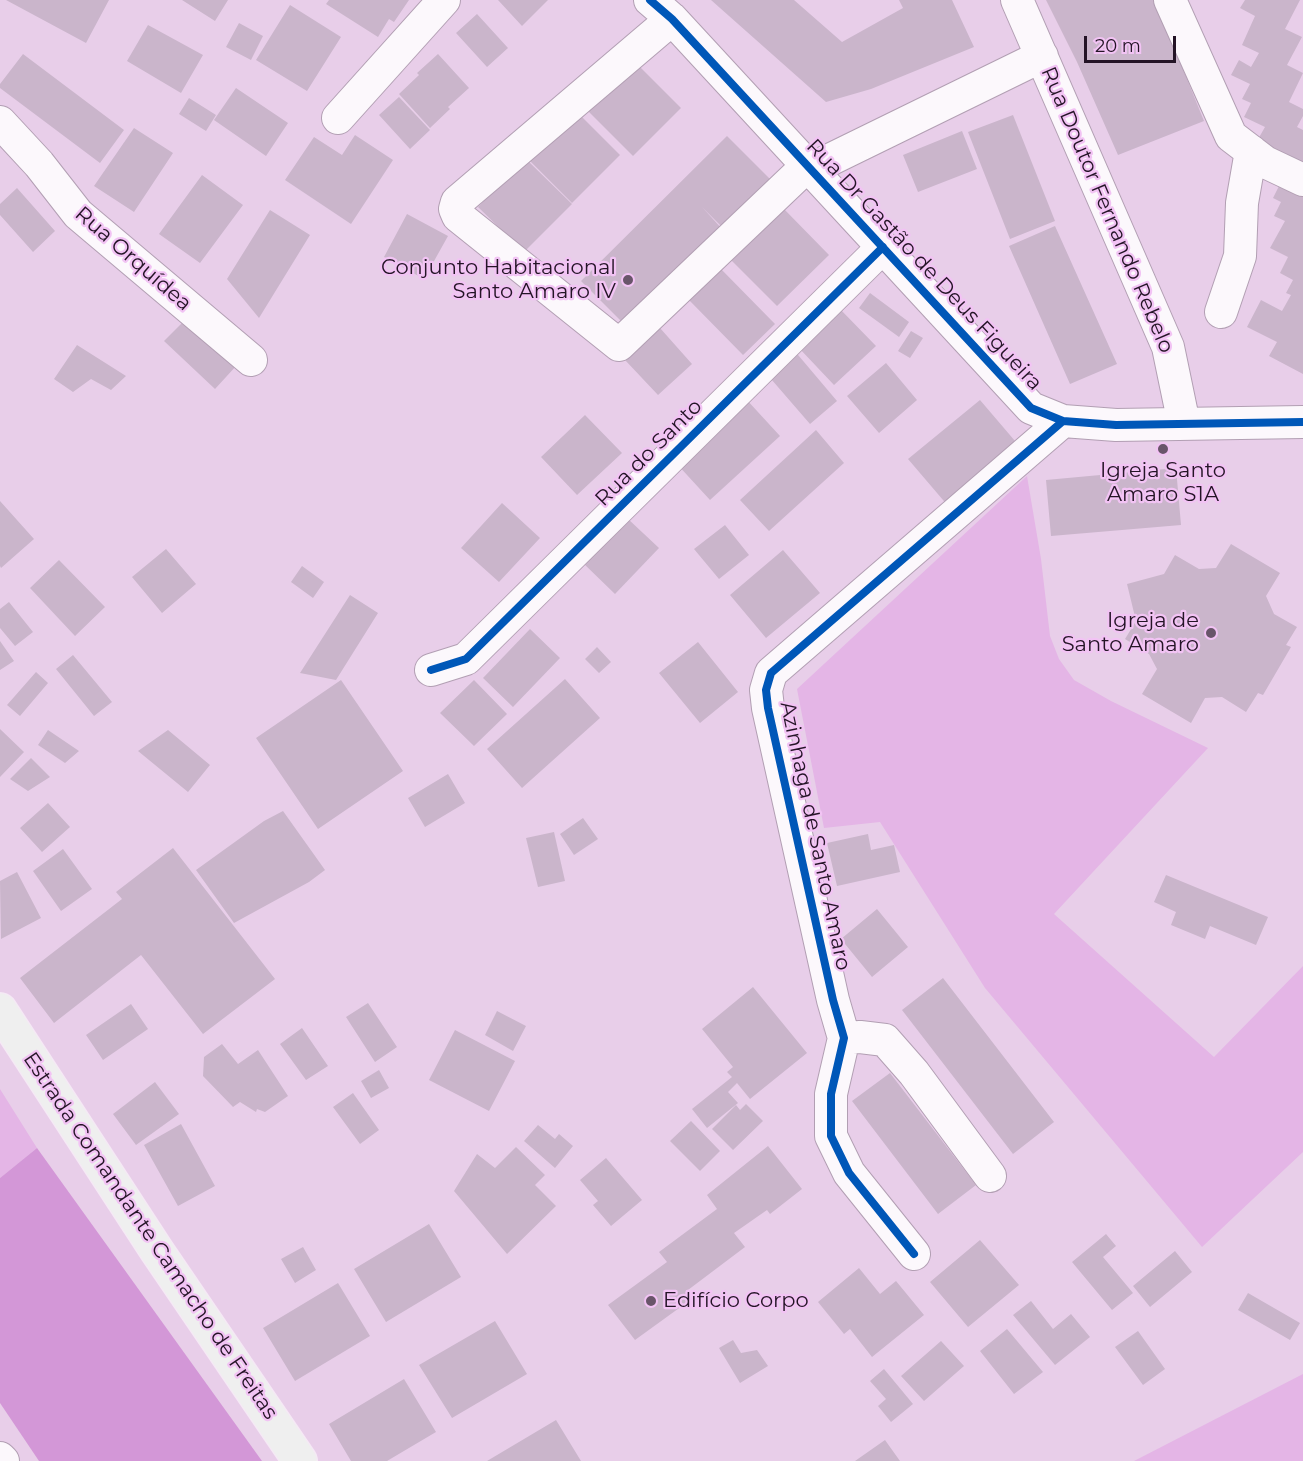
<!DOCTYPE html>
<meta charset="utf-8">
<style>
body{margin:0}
#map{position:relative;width:1303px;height:1461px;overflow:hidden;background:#e8cee9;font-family:Montserrat,sans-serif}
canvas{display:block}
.scale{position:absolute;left:1084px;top:36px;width:92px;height:27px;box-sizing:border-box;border:3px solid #241426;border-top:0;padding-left:8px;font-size:18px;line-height:21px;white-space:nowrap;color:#241426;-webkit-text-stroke:4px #f2c3f4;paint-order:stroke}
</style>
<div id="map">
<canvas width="1303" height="1461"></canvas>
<div class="scale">20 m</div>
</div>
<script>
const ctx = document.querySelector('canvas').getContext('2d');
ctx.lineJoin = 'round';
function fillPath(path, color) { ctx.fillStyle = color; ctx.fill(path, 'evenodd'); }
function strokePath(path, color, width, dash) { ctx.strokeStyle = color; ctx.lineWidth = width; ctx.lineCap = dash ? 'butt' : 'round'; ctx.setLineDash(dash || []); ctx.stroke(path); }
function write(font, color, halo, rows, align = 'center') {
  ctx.font = font + ' Montserrat,sans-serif'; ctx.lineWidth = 4.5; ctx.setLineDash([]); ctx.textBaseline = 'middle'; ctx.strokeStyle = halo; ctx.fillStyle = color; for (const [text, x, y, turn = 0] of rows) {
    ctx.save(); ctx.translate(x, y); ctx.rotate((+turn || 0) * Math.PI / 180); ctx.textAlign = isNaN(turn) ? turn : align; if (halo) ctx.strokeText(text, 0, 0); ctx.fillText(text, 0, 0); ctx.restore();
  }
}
fillPath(new Path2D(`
 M1027,476L1041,559L1050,636L1059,659L1074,680L1111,701L1208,748L1054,914L1214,1057L1303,966V1152L1202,1247L985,988L880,822L824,828L797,689Z
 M0,1089L37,1148L0,1178Z
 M1303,1374V1461H1134Z`), '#e4b5e6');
fillPath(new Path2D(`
 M37,1148L262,1461H39L0,1403V1178Z`), '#d397d7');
fillPath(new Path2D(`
 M6,0H109L86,43Z
 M182,0H228L215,21Z
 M329,0H409L394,22L389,19L378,37L326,4Z
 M498,0H548L522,26Z
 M711,0H794L842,42L903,8L899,0H952L974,47L871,89L826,102Z
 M1046,0H1155L1204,121L1118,155L1077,62Z
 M1245,0H1300L1285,29L1302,37L1287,65L1303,73L1289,102L1303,109V116L1297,127L1303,130V165L1257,141L1265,127L1244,117L1251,103L1242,99L1250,84L1231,75L1239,60L1251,67L1259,53L1242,45L1255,16L1240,8Z
 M290,5L341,37L307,91L256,60Z
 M477,14L508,48L487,67L456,33Z
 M239,23L263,36L251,60L226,47Z
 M148,25L203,55L181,93L127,61Z
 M23,54L124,130L100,163L0,88V84Z
 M438,54L469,88L448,107L450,109L430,128L399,94L419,75L417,73Z
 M636,63L681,108L633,156L588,111Z
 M236,88L288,123L266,156L214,120Z
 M399,97L430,130L410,149L379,115Z
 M189,98L216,115L206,131L179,114Z
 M575,110L620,155L572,203L527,158Z
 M1013,115L1055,221L1010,239L968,132Z
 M134,128L173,153L134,212L94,186Z
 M962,131L977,169L918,192L903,155Z
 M355,135L393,160L351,224L285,180L314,137L342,155Z
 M727,136L772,181L724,229L702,207L723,230L626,326L581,281Z
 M526,159L572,204L524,252L478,207Z
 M202,175L243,205L200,263L159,234Z
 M1280,184L1303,196V374L1269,356L1277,342L1247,327L1261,300L1282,311L1291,295L1286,293L1293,280L1280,273L1288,257L1270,248L1285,221L1274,216L1281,202L1273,198Z
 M17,188L55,231L33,252L0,215V204Z
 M784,209L829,255L777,306L731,260Z
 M270,210L310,235L259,318L227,279Z
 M407,214L448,236L424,279L384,257Z
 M1055,226L1117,364L1070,384L1009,246Z
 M720,268L775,324L743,355L689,300Z
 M870,293L909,322L899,337L859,308Z
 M840,309L876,346L834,385L799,348Z
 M187,318L237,365L215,389L164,341Z
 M660,328L692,364L658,395L625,360Z
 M911,331L923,338L910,358L898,351Z
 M77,345L126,376L111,390L91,379L73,392L54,379Z
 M793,349L837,401L810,424L765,372Z
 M886,363L917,400L879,433L847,396Z
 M746,399L780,436L710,500L676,463Z
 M980,400L1021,448L949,507L908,459Z
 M585,415L622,453L577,495L541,457Z
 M816,430L844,463L769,531L740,500Z
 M1176,468L1181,525L1051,536L1046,480Z
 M0,501L34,539L1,568L0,566Z
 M502,503L540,538L499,582L461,548Z
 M627,518L659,548L615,594L583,563Z
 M725,525L749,555L719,579L694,549Z
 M1231,544L1280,573L1266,596L1274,614L1297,627L1286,645L1291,647L1263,695L1258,693L1246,712L1222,697L1205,698L1191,723L1142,694L1157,669L1149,654L1125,639L1136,621L1127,584L1164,574L1175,555L1199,569L1216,568Z
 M166,549L196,584L162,613L132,577Z
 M783,550L820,593L766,638L730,595Z
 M59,560L105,607L75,636L30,588Z
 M302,566L324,582L313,598L291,582Z
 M350,595L378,613L336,680L300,673Z
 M9,602L33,632L15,646L0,628V609Z
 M530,629L560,658L513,707L483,678Z
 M0,641L14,661L0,670Z
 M698,642L738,692L700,723L659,673Z
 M597,647L611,662L599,673L585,659Z
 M73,655L112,702L94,716L56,669Z
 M36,672L48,683L20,716L7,705Z
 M565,679L600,718L522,788L487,749Z
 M341,680L403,771L318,829L256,738Z
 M474,680L507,714L474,746L440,713Z
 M0,729L24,752L0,777Z
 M48,730L79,751L65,763L38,745Z
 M168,730L210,765L188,792L138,751Z
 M31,758L50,777L28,791L10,779Z
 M448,774L465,803L425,827L408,798Z
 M48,803L70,827L42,852L20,828Z
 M283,811L325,870L309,882L234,923L196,870L264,821Z
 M583,818L598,839L574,855L560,834Z
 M554,832L565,881L538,887L526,838Z
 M868,834L871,850L894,845L900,872L837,886L827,843Z
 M173,848L275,979L203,1034L141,955L54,1023L20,978L122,899L116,892Z
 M63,849L92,889L61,911L33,871Z
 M17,872L41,918L1,939L0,881Z
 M1166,875L1268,917L1256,945L1210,926L1205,939L1171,925L1176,912L1154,902Z
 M877,909L908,947L872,977L841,939Z
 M943,978L1054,1122L1013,1154L902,1010Z
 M753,987L807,1053L750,1099L737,1083L728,1092L738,1103L707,1128L692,1109L732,1077L727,1072L733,1067L702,1029Z
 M368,1003L397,1047L375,1062L346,1017Z
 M131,1004L148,1029L103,1060L86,1035Z
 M497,1011L526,1026L513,1051L485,1035Z
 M302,1028L328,1066L306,1080L280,1044Z
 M455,1030L515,1061L489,1111L429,1080Z
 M222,1044L238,1064L258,1050L288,1096L265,1112L257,1109L256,1112L240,1102L233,1107L203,1076L204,1057Z
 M379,1070L389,1088L371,1098L361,1081Z
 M890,1073L976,1185L938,1214L852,1101Z
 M155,1082L179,1114L136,1145L113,1114Z
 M353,1093L379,1130L360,1144L333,1107Z
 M746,1104L763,1121L733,1150L712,1129L736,1105L740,1110Z
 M691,1121L720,1151L700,1171L670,1141Z
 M181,1124L215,1186L178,1206L144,1145Z
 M538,1125L555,1139L559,1134L573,1146L555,1168L524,1141Z
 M768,1146L802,1189L770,1214L767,1210L734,1233L745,1247L688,1290L693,1298L635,1340L608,1305L667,1262L659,1252L717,1209L707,1195Z
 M516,1147L545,1175L535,1185L556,1206L507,1254L454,1191L477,1154L495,1168Z
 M606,1158L642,1200L611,1226L593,1205L598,1201L580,1180Z
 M429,1224L461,1277L386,1322L354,1269Z
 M1106,1234L1116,1246L1103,1257L1133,1293L1112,1310L1072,1262Z
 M980,1240L1019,1285L968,1327L930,1282Z
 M303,1247L316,1270L295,1283L281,1259Z
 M1175,1251L1192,1272L1150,1307L1133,1286Z
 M859,1268L880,1294L896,1281L924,1315L872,1357L850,1329L844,1334L818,1302Z
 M338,1283L370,1336L295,1381L263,1328Z
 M1248,1293L1300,1323L1290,1340L1238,1310Z
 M1031,1301L1053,1329L1071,1314L1090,1337L1055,1365L1013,1315Z
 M495,1321L527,1374L452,1418L419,1365Z
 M1007,1329L1043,1372L1014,1394L980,1351Z
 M1138,1331L1165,1369L1143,1385L1115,1347Z
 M733,1340L741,1353L757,1350L768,1366L740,1383L719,1348Z
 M941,1341L964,1366L924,1401L901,1376Z
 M884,1369L913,1404L891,1422L878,1406L886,1399L870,1381Z
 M404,1379L436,1432L387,1461H351L329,1424Z
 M556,1420L581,1461H487Z
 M885,1440L900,1461H855Z`), '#cab5cb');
const minor = new Path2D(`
 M650,0L672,19L1031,408L1063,421L1116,425L1303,422
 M1017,0L1168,347L1184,424
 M1170,0L1231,136L1265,162L1303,180
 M672,19L464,196L457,202L455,209L458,216L619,345L808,165
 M338,118L444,0
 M0,122L39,164L78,214L251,360
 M811,169L1042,56
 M1221,312L1240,256L1242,203L1251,151
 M431,670L466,659L883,247
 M844,1038L860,1037L885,1040L914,1073L990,1176
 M914,1254L849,1173L831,1136V1094L844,1038L833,1000L768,708L766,690L771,673L1063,421
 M0,1458L3,1461`);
const major = new Path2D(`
 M0,1010L157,1251L300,1461`);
strokePath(minor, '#b29fb3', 34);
strokePath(major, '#f5e9f5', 36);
strokePath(minor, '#fcf8fc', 32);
strokePath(major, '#efefef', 33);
strokePath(new Path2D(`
 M650,0L672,19L1031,408L1063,421L1116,425L1303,422
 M431,670L466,659L883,247
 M914,1254L849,1173L831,1136V1094L844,1038L833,1000L768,708L766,690L771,673L1063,421`), '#0057b8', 8);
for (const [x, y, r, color] of [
 [628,280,6,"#69556a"],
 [1163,449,6,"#69556a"],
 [1211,633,6,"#69556a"],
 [651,1301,6,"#69556a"]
]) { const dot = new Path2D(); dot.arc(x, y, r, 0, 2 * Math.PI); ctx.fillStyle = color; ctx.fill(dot); strokePath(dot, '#f2c3f4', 2); }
write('21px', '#241426', '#f2c3f4', [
 ["Rua Doutor Fernando Rebelo",1107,210,67],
 ["Rua Orquídea",133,259,41],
 ["Rua Dr Gastão de Deus Figueira",924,265,47],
 ["Rua do Santo",649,453,-45],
 ["Azinhaga de Santo Amaro",815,836,78],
 ["Estrada Comandante Camacho de Freitas",150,1236,56]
]);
write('21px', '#241426', '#f2c3f4', [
 ["Conjunto Habitacional",616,268],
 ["Santo Amaro IV",616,292],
 ["Igreja Santo",1163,471,"center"],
 ["Amaro S1A",1163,495,"center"],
 ["Igreja de",1199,621],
 ["Santo Amaro",1199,645],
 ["Edifício Corpo",663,1301,"left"]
], 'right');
</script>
